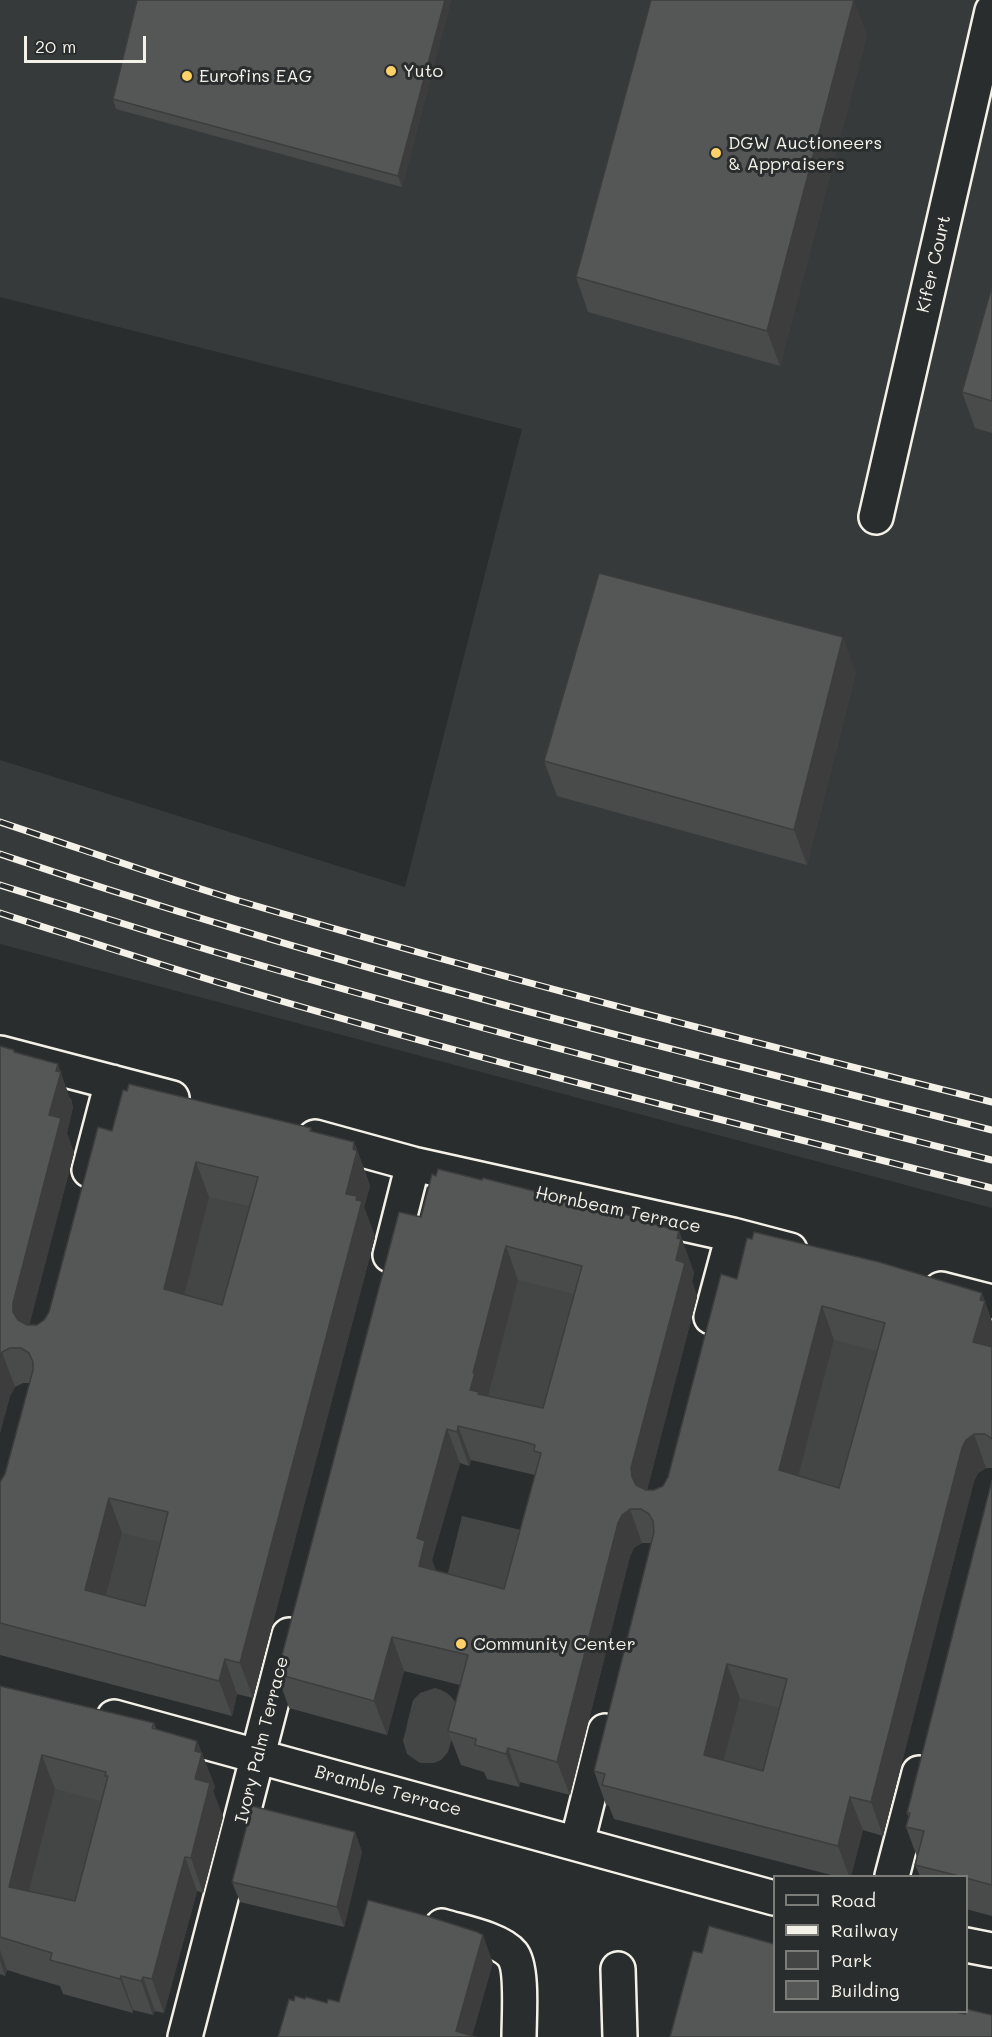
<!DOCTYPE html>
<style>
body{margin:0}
#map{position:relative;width:992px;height:2037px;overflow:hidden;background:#2a2d2e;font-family:Mali,sans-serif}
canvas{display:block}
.legend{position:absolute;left:773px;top:1875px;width:195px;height:138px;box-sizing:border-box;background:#2a2d2e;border:2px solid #7b7b78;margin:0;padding:8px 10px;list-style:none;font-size:18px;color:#f4f1e8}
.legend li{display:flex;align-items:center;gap:12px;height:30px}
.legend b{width:30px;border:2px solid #7b7b78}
.scale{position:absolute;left:24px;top:36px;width:122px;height:27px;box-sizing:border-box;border:3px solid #f4f1e8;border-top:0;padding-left:8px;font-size:18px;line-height:21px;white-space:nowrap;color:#f4f1e8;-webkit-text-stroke:4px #2a2d2e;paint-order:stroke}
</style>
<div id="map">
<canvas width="992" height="2037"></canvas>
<ul class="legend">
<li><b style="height:8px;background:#2a2d2e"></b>Road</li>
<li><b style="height:8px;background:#f4f1e8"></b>Railway</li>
<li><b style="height:16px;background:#444645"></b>Park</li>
<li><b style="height:16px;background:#555756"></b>Building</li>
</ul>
<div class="scale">20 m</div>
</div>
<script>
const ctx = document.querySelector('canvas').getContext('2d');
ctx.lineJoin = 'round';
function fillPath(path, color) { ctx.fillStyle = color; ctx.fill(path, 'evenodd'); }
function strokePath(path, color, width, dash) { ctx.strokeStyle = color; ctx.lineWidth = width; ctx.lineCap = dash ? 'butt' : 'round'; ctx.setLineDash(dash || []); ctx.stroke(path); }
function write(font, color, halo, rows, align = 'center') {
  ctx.font = font + ' Mali,sans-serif'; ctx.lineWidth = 6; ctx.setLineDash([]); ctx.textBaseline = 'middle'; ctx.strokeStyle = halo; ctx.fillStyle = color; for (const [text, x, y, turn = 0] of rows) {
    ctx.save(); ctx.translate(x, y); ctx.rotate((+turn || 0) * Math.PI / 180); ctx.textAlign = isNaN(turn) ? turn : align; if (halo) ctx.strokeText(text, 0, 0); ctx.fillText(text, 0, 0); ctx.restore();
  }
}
fillPath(new Path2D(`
 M0,0H992V1208L0,944V760L405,887L522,429L0,297Z`), '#373a3a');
fillPath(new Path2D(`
 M196,1193L284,1216L252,1343L174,1341Z
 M505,1276L608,1302L576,1430L471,1403Z
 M828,1338L904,1357L867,1508L789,1506Z
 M130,1473L203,1493L166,1643L90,1623Z
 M462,1516L521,1530L504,1599L445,1585Z
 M748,1638L821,1656L784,1808L708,1788Z
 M435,1688C449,1692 454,1698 460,1711L448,1752L441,1760L434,1763H420L407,1754L403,1741L413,1700L420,1693Z
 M43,1786L128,1806L63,1948L54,1984L19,1974L32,1924L23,1921Z`), '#444645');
const minor = new Path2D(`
 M876,517L992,11
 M0,1053L172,1098
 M315,1137L413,1164L733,1235L790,1250
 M89,1170L112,1082
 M390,1255L413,1164
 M941,1289L992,1302
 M711,1317L733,1235
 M114,1717L774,1898
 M577,1843L605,1731
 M892,1876L919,1773
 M442,1926C461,1932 500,1939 512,1954C523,1967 519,2018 519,2037
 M966,1945L992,1950
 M618,1969L620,2037
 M185,2037L289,1635`);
strokePath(minor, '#f4f1e8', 38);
strokePath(minor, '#2a2d2e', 33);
const rail = new Path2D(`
 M0,822C79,848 157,876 236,900C486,974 739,1039 992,1102
 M0,854C326,964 659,1047 992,1130
 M0,885C74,908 148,932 222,954C477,1029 734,1096 992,1160
 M0,913C72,936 145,960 217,982C473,1059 733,1123 992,1188`);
strokePath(rail, '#f4f1e8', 7);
strokePath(rail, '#2a2d2e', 4.5, [14]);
fillPath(new Path2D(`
 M137,0H451L402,187L116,109L113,99Z
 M867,35L780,366L588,312L576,277Z
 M992,286V433L975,428L962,392Z
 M856,672L807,865L557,796L544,761Z
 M0,1046L16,1053L71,1099L73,1107L67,1133L74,1153L29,1325H37L44,1320L49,1312L112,1131L311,1128L312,1132L354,1142L367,1177L370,1186L364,1207L375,1237L253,1698L237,1694L232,1716L0,1655V1482L5,1474L30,1383H23L15,1387L10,1396L0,1433ZM209,1197L250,1207L222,1305L184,1295ZM122,1533L160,1542L145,1606L105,1595Z
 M421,1217L636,1219L679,1231L694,1273L692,1281L697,1297L647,1490H654L663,1486L668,1477L737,1279L992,1321V1468H986L978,1473L974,1481L883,1836L863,1830L851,1876H835L614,1819L609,1806L606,1805L594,1771L651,1543H642L634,1548L630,1556L570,1795L520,1782L519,1787L487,1779L484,1772L461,1765L448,1731L460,1685L404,1671L387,1735L289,1708L277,1674ZM518,1280L574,1294L543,1408L488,1396ZM834,1340L877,1351L839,1488L798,1475ZM471,1460L535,1475L504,1589L436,1571L432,1560L460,1463L469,1466ZM740,1698L780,1708L763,1771L723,1761Z
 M992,1480V1916L966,1909V1876H920L915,1865L917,1857L906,1827L909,1818L907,1813Z
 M0,1686L154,1723L156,1729L197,1741L215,1787L213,1791L223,1817L203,1893L197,1891L164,2013L155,2011L153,2015L133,2010V2013L63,1994L60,1986L7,1970L5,1976L0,1974ZM55,1789L101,1801L75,1901L29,1891Z
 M355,1832L362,1852L344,1927L240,1902L232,1882Z`), '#494b4a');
fillPath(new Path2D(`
 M445,0H451L402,187L398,176Z
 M854,0L867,35L780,366L767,331Z
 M843,637L856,672L807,865L794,830Z
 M58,1064L73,1107L67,1133L74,1153L26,1338L13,1312V1303L49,1115L56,1071Z
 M354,1142L370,1186L364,1207L375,1237L253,1698L240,1663L346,1194Z
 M196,1162L209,1197L177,1324L164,1289Z
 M679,1231L694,1273L692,1281L697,1297L644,1502L632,1477L631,1468L676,1260L677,1238Z
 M506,1246L518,1280L486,1404L470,1390L473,1373Z
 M982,1293L992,1321V1353L973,1342Z
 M822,1306L834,1340L791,1503L779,1470Z
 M2,1352L15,1387L10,1396L0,1433V1356Z
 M458,1426L471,1460L469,1466L457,1432Z
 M447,1429L460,1463L432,1560L438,1575L419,1566L417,1538Z
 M974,1434L986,1468L978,1473L974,1481L883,1836L871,1802L962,1448L966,1440Z
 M109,1498L122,1533L98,1625L85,1590Z
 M630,1509L642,1543L634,1548L630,1556L570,1795L557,1762L618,1523L622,1515Z
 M392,1637L404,1671L387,1735L374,1701Z
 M225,1659L237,1694L232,1716L219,1681Z
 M727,1664L740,1698L716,1789L704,1755Z
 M197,1741L215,1787L213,1791L223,1817L203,1893L191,1858L195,1751Z
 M508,1748L520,1782L519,1787L506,1754Z
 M42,1755L55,1789L21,1921L9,1887Z
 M850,1797L863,1830L851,1876H849L838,1846Z
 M355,1832L362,1852L344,1927L337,1907Z
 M185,1857L197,1891L164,2013L152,1979Z
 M483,1935L493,1963L472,2037L456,2031Z
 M0,1950L7,1970L5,1976L0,1961Z
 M121,1976L133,2010V2013L120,1979Z
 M143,1977L155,2011L153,2015L141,1981Z`), '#3c3d3c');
const building = new Path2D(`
 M137,0H445L398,176L113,99Z
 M651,0H854L767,331L576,277Z
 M992,286V401L962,392Z
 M599,573L843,637L794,830L544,761Z
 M0,1046L14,1050V1052L58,1064L56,1071L61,1072L49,1115L61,1118L13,1303V1312L18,1320L27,1325H37L44,1320L49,1312L98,1127L112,1131L123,1090L127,1091L129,1084L311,1128L310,1131L354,1142L353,1149L357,1151L346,1194L357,1196L356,1200L362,1201L240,1663L225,1659L219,1681L0,1623V1482L5,1474L33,1370V1362L29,1353L21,1348H10L2,1352L0,1356ZM196,1162L258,1177L222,1305L164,1289ZM109,1498L168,1512L145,1606L85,1590Z
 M438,1169L482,1180L483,1178L635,1217V1219L679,1231L677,1238L681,1239L676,1260L685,1263L631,1468L632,1477L636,1485L646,1490H654L663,1486L668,1477L721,1274L737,1279L747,1238L752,1239L754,1232L879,1262L982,1293L980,1300L985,1301L973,1342L992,1347V1439L985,1434H974L966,1440L962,1448L871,1802L850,1797L838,1846L602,1785L605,1774L594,1771L654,1532L653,1521L649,1514L641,1509H630L622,1515L618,1523L557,1762L508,1748L506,1754L475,1745L476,1739L448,1731L468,1655L392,1637L374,1701L277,1674L399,1212L421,1217L432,1174L436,1176ZM506,1246L582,1266L543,1408L478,1394L479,1392L470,1390L475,1373H473ZM822,1306L885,1323L839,1488L779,1470ZM458,1426L525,1442L535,1445L534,1451L541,1453L504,1589L419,1566L425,1541L417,1538L447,1429L457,1432ZM727,1664L787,1679L763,1771L704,1755Z
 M992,1480V1885L966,1878V1876H959L915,1865L924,1831L906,1827L910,1813H907Z
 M0,1686L154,1723L152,1728L197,1741L195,1751L202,1753L195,1779L210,1783L191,1858L185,1857L152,1979L143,1977L141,1981L121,1976L120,1979L50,1960L52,1953L0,1937ZM42,1755L106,1772L105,1776H108L75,1901L9,1887Z
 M252,1806L355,1832L337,1907L232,1882Z
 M368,1900L427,1916L477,1932L483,1935L456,2031L476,2037H278L289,1999L294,2001L295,1996L305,1999L306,1997L327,2003L328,1999L339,2002Z
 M709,1926L774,1944V2012H956L965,2014L966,2009L992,2015V2037H670L693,1951L702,1953Z`);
fillPath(building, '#555756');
strokePath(building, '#3c3d3c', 1.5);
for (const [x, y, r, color] of [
 [391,71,6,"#ffd166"],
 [187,76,6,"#ffd166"],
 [716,153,6,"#ffd166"],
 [461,1644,6,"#ffd166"]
]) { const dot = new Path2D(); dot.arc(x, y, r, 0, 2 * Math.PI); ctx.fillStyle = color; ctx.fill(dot); strokePath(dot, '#2a2d2e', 2); }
write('18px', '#f4f1e8', '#2a2d2e', [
 ["Yuto",403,71],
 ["Eurofins EAG",199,76],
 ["DGW Auctioneers",728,143],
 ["& Appraisers",728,164],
 ["Community Center",473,1644]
], 'left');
write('18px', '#f4f1e8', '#2a2d2e', [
 ["Kifer Court",934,264,-77],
 ["Hornbeam Terrace",618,1210,12],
 ["Ivory Palm Terrace",262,1740,-76],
 ["Bramble Terrace",388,1791,15]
]);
</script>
